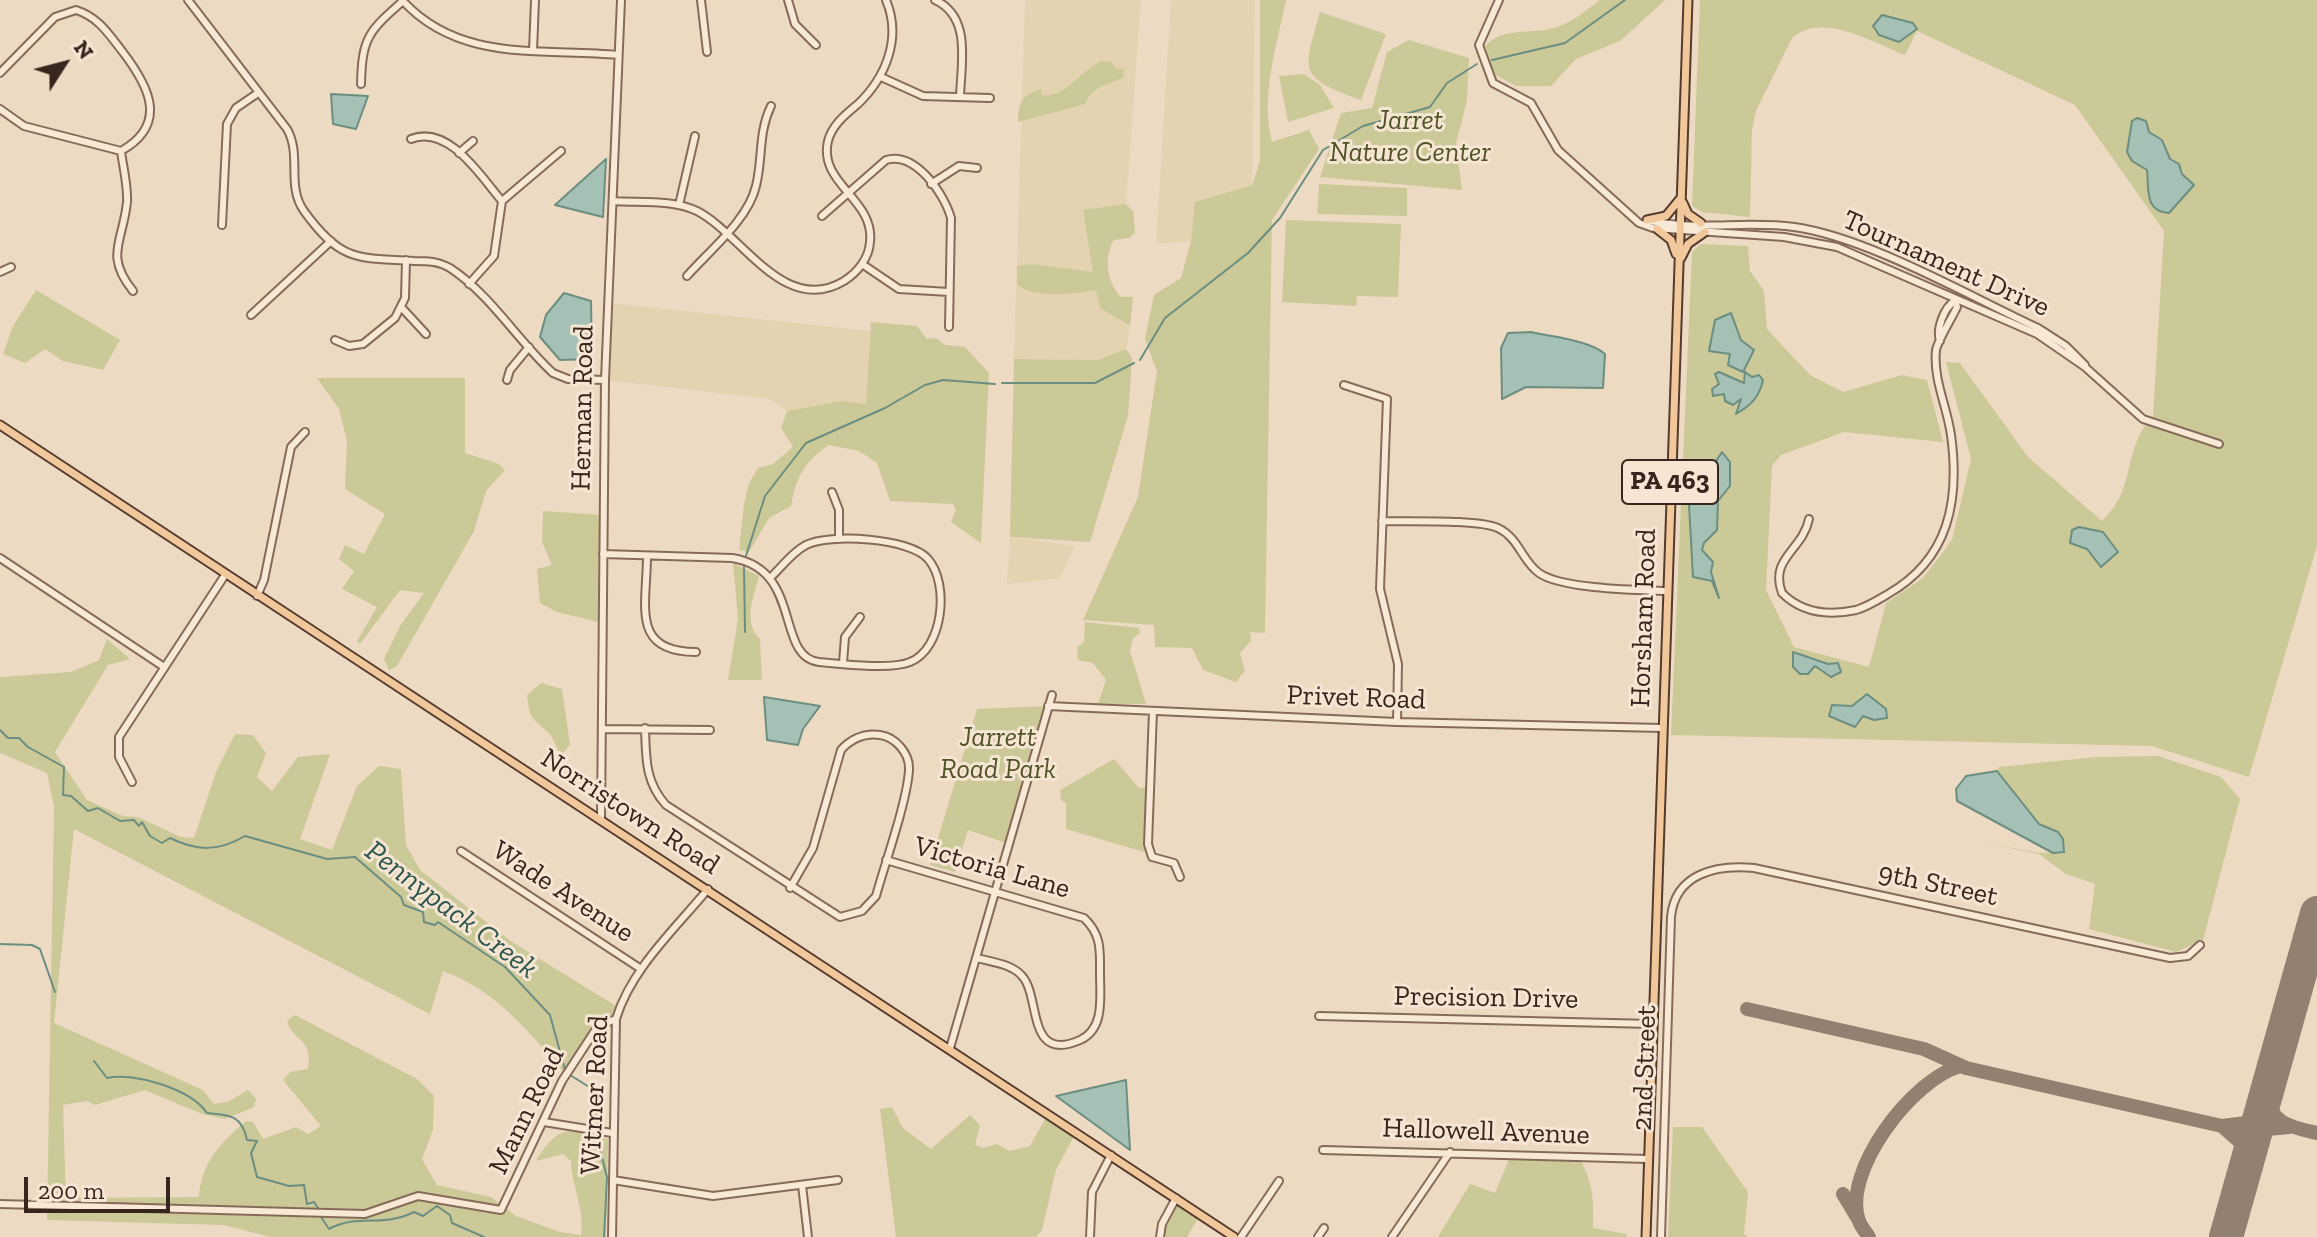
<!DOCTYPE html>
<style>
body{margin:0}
#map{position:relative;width:2317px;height:1237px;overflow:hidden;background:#eddac3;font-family:"Zilla Slab",serif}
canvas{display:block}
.north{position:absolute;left:24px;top:24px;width:80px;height:80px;-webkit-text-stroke:6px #f5e5d2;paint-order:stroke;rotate:54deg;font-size:22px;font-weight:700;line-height:32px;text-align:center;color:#37261e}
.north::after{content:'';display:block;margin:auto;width:28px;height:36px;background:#37261e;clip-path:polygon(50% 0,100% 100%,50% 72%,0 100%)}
.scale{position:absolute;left:24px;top:1177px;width:146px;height:36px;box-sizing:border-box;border:4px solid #37261e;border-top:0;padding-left:10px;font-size:24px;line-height:28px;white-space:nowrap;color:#37261e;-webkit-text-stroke:6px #f5e5d2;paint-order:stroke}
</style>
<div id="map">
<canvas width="2317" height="1237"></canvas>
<div class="north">N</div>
<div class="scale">200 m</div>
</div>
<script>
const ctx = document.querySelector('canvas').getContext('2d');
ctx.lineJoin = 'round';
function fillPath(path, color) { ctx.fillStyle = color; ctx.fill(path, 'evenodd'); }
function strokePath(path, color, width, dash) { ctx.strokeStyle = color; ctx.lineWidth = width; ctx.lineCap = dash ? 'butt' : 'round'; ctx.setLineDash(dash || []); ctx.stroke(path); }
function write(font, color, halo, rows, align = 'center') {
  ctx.font = font + ' "Zilla Slab",serif'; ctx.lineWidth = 6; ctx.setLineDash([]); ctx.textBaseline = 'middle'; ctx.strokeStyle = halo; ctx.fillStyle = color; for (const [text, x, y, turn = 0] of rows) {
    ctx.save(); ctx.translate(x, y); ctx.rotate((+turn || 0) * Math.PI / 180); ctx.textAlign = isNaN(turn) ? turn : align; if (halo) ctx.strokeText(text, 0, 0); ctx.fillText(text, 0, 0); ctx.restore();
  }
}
fillPath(new Path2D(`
 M1025,0H1141L1126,204L1083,211L1100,308L1130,326L1126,349L1098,360L1014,359Z
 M1171,0H1255L1252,185L1195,202L1191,241L1156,244Z
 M610,303L870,331L866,404L841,401L787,411L770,399L605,380Z
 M1010,537L1075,546L1060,578L1007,584Z`), '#e3d3b1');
fillPath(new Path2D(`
 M1260,0H1286C1277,45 1260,96 1272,142L1309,130L1319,149L1272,220L1265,633L1250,632L1251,641L1240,653L1245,671L1236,682L1203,670L1192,648L1155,647L1154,625L1083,620L1138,497L1157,371L1145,339L1154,295L1181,278L1191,241L1195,202L1252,185L1260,161Z
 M1600,0H1665L1620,41L1576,59L1551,86H1516L1494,74L1485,46C1504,27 1528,34 1551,29C1568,25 1586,11 1600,0Z
 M1700,0H2317V546L2249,777L2152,746L1671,735L1692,252L1701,244L1748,246L1750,271L1764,291L1767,329L1810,375L1843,392L1902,375L1927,380L1943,442L1844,432L1781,455L1772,466L1766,590L1794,647L1869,667L1886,603L1923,578L1952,540L1971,459L1946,362L1960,363L2028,457L2102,521C2138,487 2121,449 2153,416L2164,231L2075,105L1917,31L1905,55C1874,43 1822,11 1792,38L1756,111L1752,130L1750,217L1702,212L1692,206Z
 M1320,12L1386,34L1361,100C1297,77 1303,72 1320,12Z
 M1409,40L1469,58L1467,100L1456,144L1462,190L1320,177L1341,113L1372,108L1387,52Z
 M1101,61L1111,62L1117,69L1124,68L1123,78C1107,84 1092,87 1085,104L1018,122C1019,103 1021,95 1041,89L1042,95C1064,99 1082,70 1101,61Z
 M1304,74L1320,85L1334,108L1288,122L1279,76Z
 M1319,184L1407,188V216L1317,214Z
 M1126,204L1133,211L1135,233L1129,238L1114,240C1103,257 1107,283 1121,297H1133L1130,326L1100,308L1096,290C1075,294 1032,299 1017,284V266L1032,264L1093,272L1083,210Z
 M1286,220L1401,224L1398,297L1357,296L1356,306L1282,302Z
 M36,290L120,340L103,370L63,361L45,349L25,363L3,354L13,326Z
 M871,322L917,326L927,339L936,338L945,345L965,347L989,373L981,543L951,522L956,510L953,504L890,501L877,463L859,451L829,445C805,461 796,477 791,506L769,518L749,552L739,550L744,504L749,483L758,468L773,464L793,447L781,428L787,411L841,401L866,404Z
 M1126,349L1132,358L1128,416L1090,542L1010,537L1014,359L1098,360Z
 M317,378H465V453L499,464L505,470L486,491L474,531L397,666L389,670L384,659L400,626L424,593L400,590L360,644L357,641L377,607L342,589L354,571L339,559L345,545L364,554L385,514L345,489L347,441L339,409Z
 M543,511L601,515L598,622L557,612L540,603L537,569L552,565L542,542Z
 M733,563L759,576C754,596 742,622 760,639L762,680H728L738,619Z
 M1085,622L1139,628L1140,633L1133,638L1130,651L1146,704H1098L1106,680L1093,663L1078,660L1077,647L1084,642Z
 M107,639L130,659L108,665L55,752L87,800L123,816L138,817L181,837L194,838L216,772L235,734L253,735L266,753L257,777L272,791L298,757L330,754L300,839L332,850L357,786L379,766L401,769L406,845L420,870L512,942L621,1009L616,1019L598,1026L567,1075C529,1033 498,991 443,971L430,1014L74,829L54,1023L203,1090L214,1104L228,1102L248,1090L256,1099L254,1107L225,1119L202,1114L145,1090L95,1105L87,1101L63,1105L66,1198L199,1197C201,1163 221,1142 246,1121L253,1122L263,1139L296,1127L308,1134L321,1126L283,1080L290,1072L308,1069C313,1037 294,1043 287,1021L295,1015L417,1079L434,1096L433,1130L422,1159L437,1185L491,1197L516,1216L560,1232L581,1235C585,1210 572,1187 571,1161L563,1154L536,1161C560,1122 568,1130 608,1139L606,1237H271L223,1225L47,1220L54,807L47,773L0,753V677L71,672L99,660Z
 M541,683L562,689L570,745L561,755C556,748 554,739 548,732C531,717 530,720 527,695Z
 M1048,706L1006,843L968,830L955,872L930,865L977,709Z
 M2158,756L2221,777L2240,799L2203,940L2176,952L2089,929L2095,884L2066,874L2039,854L1981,842L2039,853L2063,852L2053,828H2045L2033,817L1997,771L1999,767L2096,757Z
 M1114,759L1139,788L1150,787L1151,854L1066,829V803L1061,800L1060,790Z
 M892,1107L903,1128L931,1149L970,1115L980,1125L975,1145L983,1148L997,1144L1010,1151L1030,1146L1048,1114L1076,1132L1056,1170L1042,1230L1036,1237H896L880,1109Z
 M1673,1127H1702L1748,1192L1744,1234L1748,1237H1668Z
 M1510,1157L1579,1158C1593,1181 1594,1201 1593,1228L1626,1234L1627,1237H1438L1470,1184L1495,1193Z
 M1178,1200L1200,1215L1187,1237H1163L1164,1219Z`), '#cbc997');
const water = new Path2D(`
 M1882,15L1913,23L1917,29L1899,42L1879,35L1873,26Z
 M331,94L368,96L356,129L333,124Z
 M2137,118L2146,121L2149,132L2162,140L2170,159L2179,164L2182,174L2194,185L2169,213C2144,212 2149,188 2147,170L2132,161L2127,152L2132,121Z
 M606,159L603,217L555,205Z
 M564,293L591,301L592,359L560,360L540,337L546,315Z
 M1731,313L1741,340L1754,350L1743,372L1728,365L1730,354L1709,351L1715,320Z
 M1531,332C1552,337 1589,340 1605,354L1603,388L1526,387L1502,399L1501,348L1508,333Z
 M1719,372L1744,383L1745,372L1752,377L1759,375L1763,380C1759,398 1751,405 1736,414L1741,399L1733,405L1725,401L1724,394L1713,396L1712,389L1719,384L1715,374Z
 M1722,452L1730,462V486L1718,501L1717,530L1704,543L1702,550L1713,562L1711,572L1719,598L1712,581L1693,577L1688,487L1689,481L1696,478L1713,485L1716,461Z
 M2079,527L2103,532L2118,552L2101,567L2087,549L2070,543L2072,530Z
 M1793,652L1828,664L1838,663L1841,672L1831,677L1815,666L1808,674H1800L1793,667Z
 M1867,694L1886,709L1887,718L1874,720L1863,716L1855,727L1829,716L1832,705L1852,706Z
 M764,697L820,706L803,729L798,745L767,740Z
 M1997,771L2039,824L2058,832L2063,839L2064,852L2053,853L1957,801L1956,789L1966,776Z
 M1126,1080L1130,1150L1056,1096Z`);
fillPath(water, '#a5c0b4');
strokePath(water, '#6c8e80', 2);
strokePath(new Path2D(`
 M1492,60L1565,43L1625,0
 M1140,360L1165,318L1248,253L1280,218L1323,150L1363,126L1430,107L1447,83L1477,64
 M1002,383H1095L1134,363
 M745,559L765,496L806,443L885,408L925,385L943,380L995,384
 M744,566L745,632
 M0,730L8,738H19L28,747L64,767L63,795L71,796L88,811L98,808L120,821L134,820L139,826L142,822L150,836L162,843L170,838C196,851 218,852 245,836L327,859L355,857L401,897L404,905L423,912L424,922L435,925L438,922L505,967L550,1015L565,1070
 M0,944L32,945L40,949L55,992
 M94,1061L107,1078C134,1072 191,1089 207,1113C230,1115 242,1115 247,1140L257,1141L251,1153L257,1177L289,1186L304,1185L307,1204L314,1202L320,1211
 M570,1075L602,1095L595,1111L598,1126
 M596,1134L607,1177L604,1237
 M321,1217L329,1229C359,1213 382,1228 414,1212L423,1216L437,1206L450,1215L452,1223L484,1237`), '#6c8e80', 2);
strokePath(new Path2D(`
 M2313,929L2317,925
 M1747,1009L1924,1049L1966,1068L2222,1126L2240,1142L2246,1167
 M2266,1095C2271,1124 2291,1127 2317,1133
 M2222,1126L2246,1123L2265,1100
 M2252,1144L2268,1129L2289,1127
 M1843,1194L1858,1219
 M1869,1237C1866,1232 1861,1227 1859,1221C1841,1172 1913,1078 1961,1066`), '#928070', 14);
strokePath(new Path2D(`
 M2226,1237L2317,913`), '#928070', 34);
const minor = new Path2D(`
 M188,0L287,129C302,155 286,186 304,211C341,262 357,258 414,261C427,261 438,261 450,268C490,294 518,341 553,373L568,379L605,380
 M402,0C459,63 541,48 618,55
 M701,0L707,52
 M788,0L795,24L816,45
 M935,0C972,17 961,63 960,97
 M1499,0L1479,45L1493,83L1531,103L1558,150L1639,223L1653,228L1784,237L1837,247L2037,334L2085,367L2143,419L2219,444
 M533,51L535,0
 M0,73L55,17L76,10C98,17 108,33 122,51C149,86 169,124 121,151L24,126L0,109
 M881,77L923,96L990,98
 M361,84C362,37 369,31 403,1
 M411,139C449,124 481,177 502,201
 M121,151C123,167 128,186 127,202C123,242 104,255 133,291
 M459,153L473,141
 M931,184L959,166L977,168
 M613,201C640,203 672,199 697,211C742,234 784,317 844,281C858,272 869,258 870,242C875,199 818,184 828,141C832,125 846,114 858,104C886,77 902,38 886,0
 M679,205L695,136
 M822,216L886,160C915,151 944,193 951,218L949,327
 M1647,220C1694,232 1746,220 1794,227C1867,237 1969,296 2038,328L2066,346L2085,365
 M222,225L227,124L236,108L258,93
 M862,264L899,289L949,292
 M0,272L11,267
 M687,276C710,250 748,220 756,186C763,158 758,133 771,106
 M469,284L494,256L502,201L561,151
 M402,308L426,334
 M251,315L331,241
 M335,340L349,346L363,344L395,318L405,298L406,260
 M1940,341C1936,329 1944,307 1955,301
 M507,380L510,370L529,347
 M1344,385L1387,399L1380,589L1398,664L1397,722
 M832,492L839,510V539
 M1809,519C1803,550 1769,558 1782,593C1802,613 1828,616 1856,610C1867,607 1878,600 1888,594C1949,559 1960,501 1951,435C1947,406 1933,380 1936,350C1938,340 1952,318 1957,307L1955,301
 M1382,521C1409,522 1476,519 1498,528C1519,538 1522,561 1539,573C1561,589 1638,590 1666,591
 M603,554L732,558C803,569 775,657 819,662C841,664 891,670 910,662C943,649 950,584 928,559C911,538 829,533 806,545C791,553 782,567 770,578
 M647,556C647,605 630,652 696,652
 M0,558L164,667
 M257,596L264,580L291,447L305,432
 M843,663L845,637L860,617
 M1048,706L1397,722L1662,728
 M1153,711L1148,844L1152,857L1174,863L1180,877
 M645,728C646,758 645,782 666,805L840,917L862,911L876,896C885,863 907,802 909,770C910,753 895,737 880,735C864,733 852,738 841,750L813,848L790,888
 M602,729L710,730
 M132,782L119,757V737L225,575
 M601,818L605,380L621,0
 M461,851L641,969
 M886,860L1084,918C1102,935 1100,951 1100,974C1100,997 1105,1029 1080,1040C1026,1064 1041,996 1022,976C1012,964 992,962 977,958
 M1319,1016L1652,1024
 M950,1048L1052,695
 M544,1122L612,1133
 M1323,1150L1648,1159
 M613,1180L713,1196L838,1180
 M802,1185L808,1237
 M0,1204L365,1214L418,1196L501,1210L562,1081L598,1026L616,1019
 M612,1237L616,1019C631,969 675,929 708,889
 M1090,1237L1092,1192L1111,1155
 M1160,1237L1162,1224L1176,1198
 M1241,1237L1279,1181
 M1318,1237L1324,1228
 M1392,1237L1450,1152
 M1661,1237L1671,917C1675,874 1716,864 1754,868L2170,958L2188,956L2200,945`);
const major = new Path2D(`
 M1683,203L1688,214L1701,223
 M1647,220L1666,216L1680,199
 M1657,229L1671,240L1676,254
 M1681,258L1688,244L1705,232
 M0,425C410,698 824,964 1234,1237
 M1646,1237L1688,0`);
strokePath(minor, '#876b5a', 10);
strokePath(major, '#553a2e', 11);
strokePath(minor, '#f8e9d6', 6);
strokePath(major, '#f0c89b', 7);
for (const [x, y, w] of [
 [1670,482,96]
]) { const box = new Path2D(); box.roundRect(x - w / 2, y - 22, w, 44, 6); ctx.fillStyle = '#f5e5d2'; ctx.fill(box); strokePath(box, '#37261e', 2); }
write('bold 26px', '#37261e', null, [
 ["PA 463",1670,482]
]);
write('italic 28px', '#4f5325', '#f5e5d2', [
 ["Jarret",1410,121],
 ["Nature Center",1410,153],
 ["Jarrett",998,738],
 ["Road Park",998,770]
]);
write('28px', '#37261e', '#f5e5d2', [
 ["Tournament Drive",1946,264,24],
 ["Herman Road",583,408,-89],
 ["Horsham Road",1644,618,-88],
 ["Privet Road",1356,698,2],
 ["Norristown Road",630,812,33],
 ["Victoria Lane",992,868,16],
 ["9th Street",1938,885,12],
 ["Wade Avenue",563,892,33],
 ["Precision Drive",1486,998,1],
 ["2nd Street",1645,1068,-88],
 ["Witmer Road",595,1095,-87],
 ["Mann Road",527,1111,-64],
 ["Hallowell Avenue",1486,1132,2]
]);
write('italic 30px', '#2e574e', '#f5e5d2', [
 ["Pennypack Creek",451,910,37]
]);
</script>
